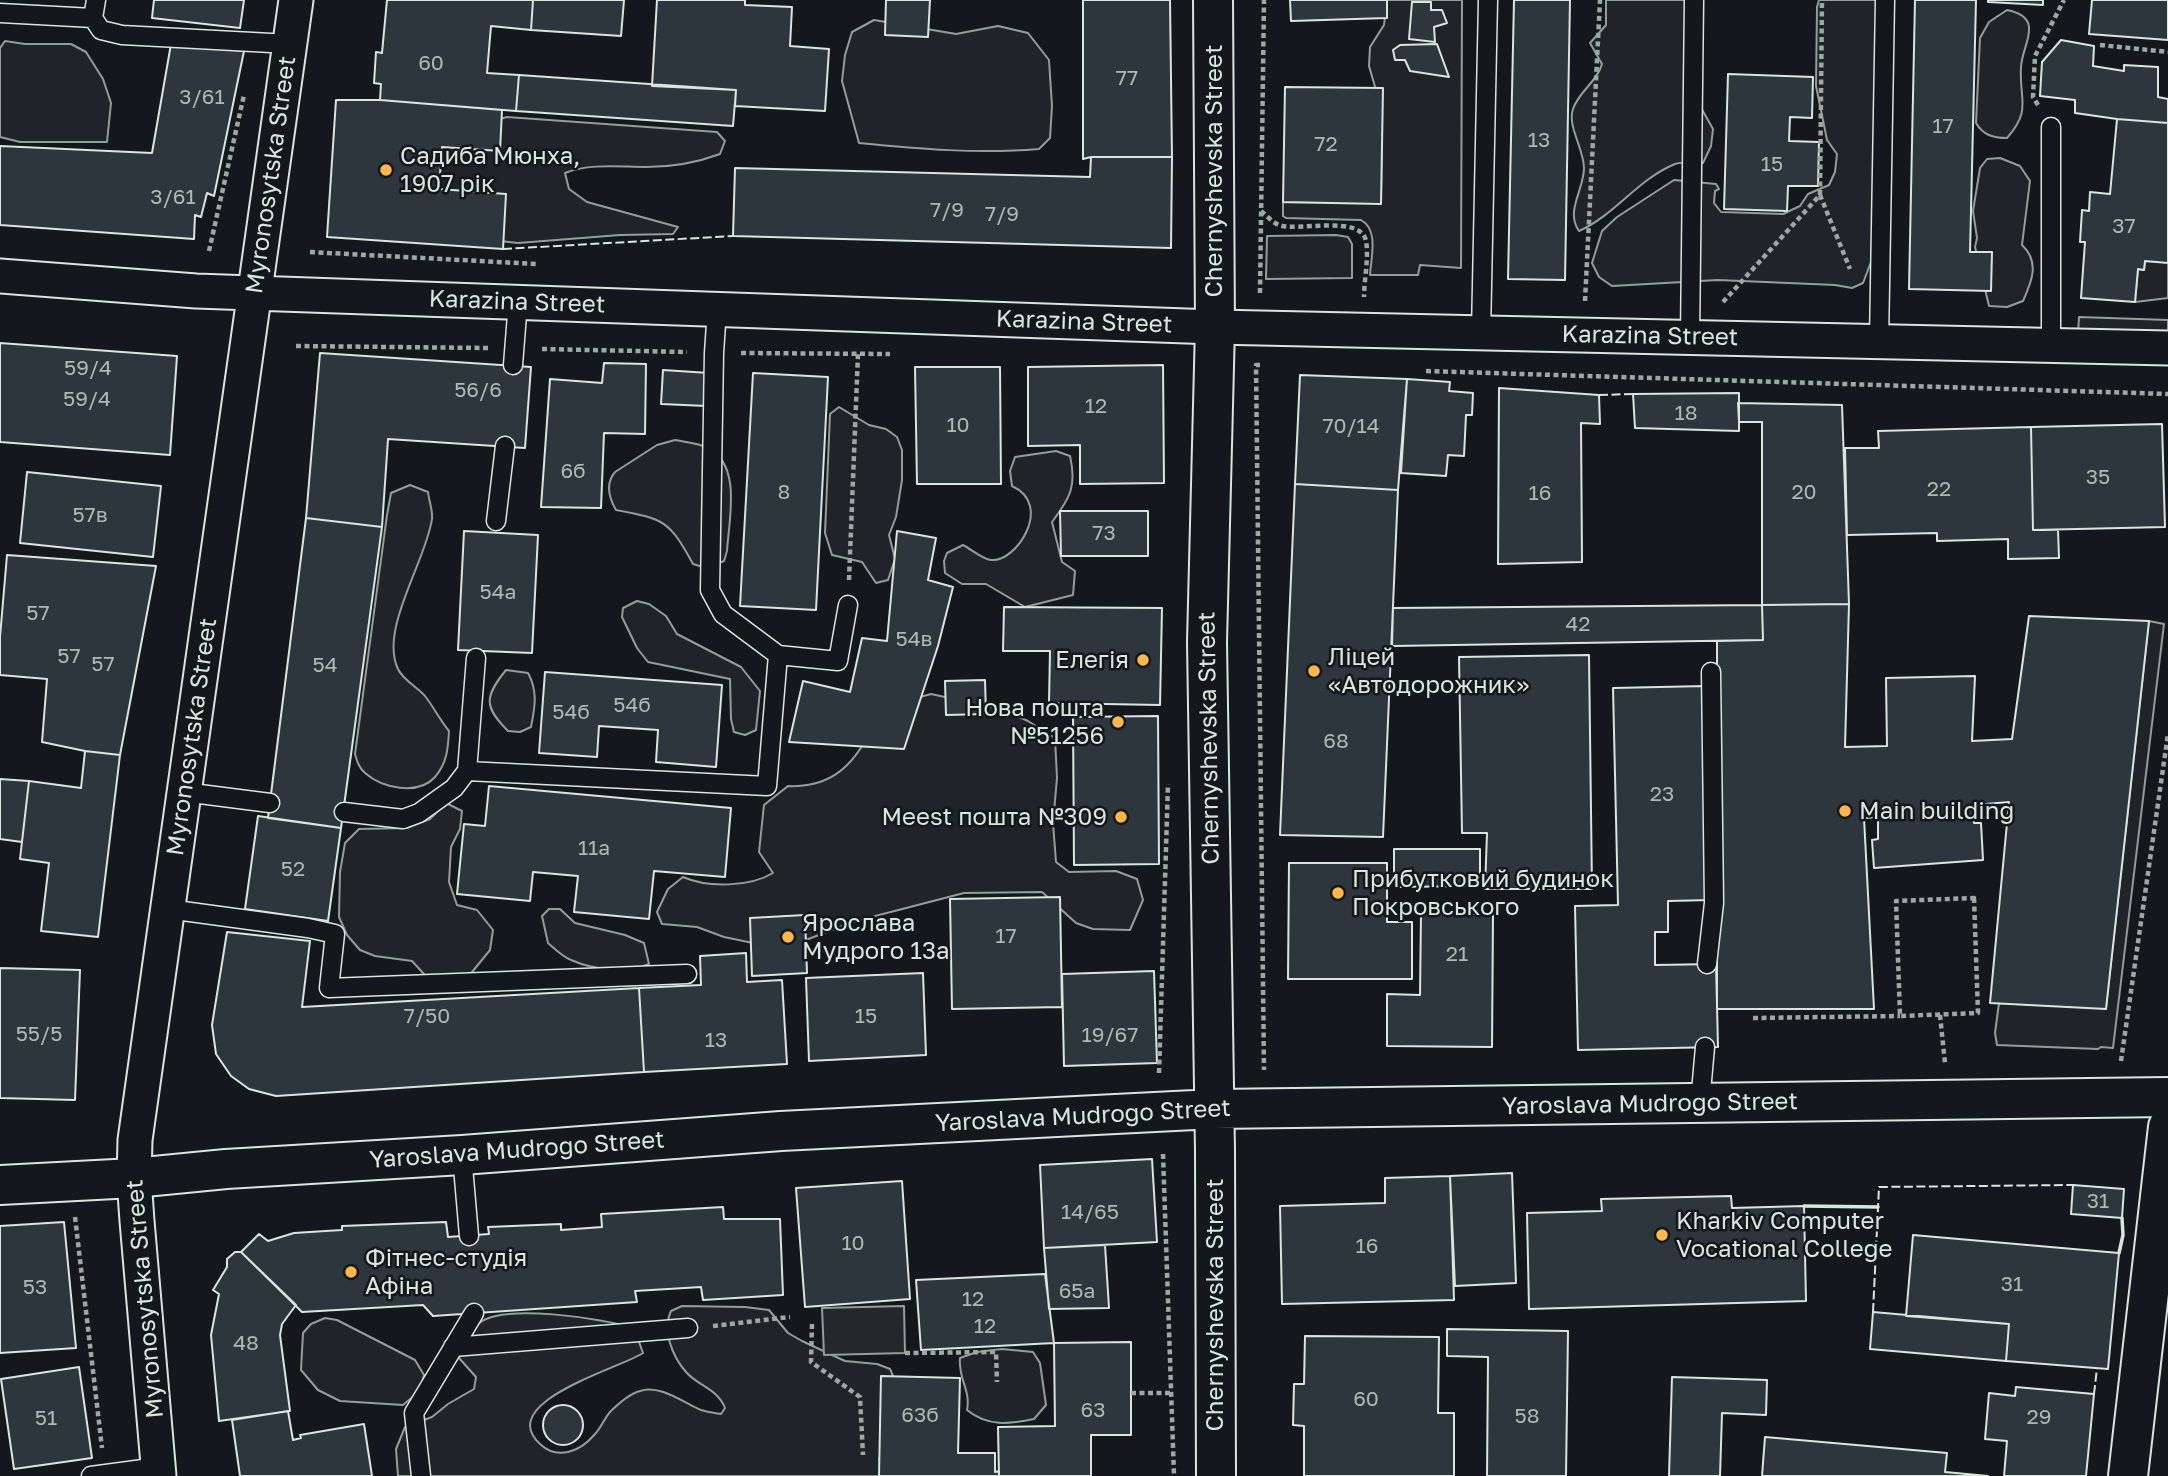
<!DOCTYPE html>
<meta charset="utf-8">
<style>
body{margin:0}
canvas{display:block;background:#14181c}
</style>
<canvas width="2168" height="1476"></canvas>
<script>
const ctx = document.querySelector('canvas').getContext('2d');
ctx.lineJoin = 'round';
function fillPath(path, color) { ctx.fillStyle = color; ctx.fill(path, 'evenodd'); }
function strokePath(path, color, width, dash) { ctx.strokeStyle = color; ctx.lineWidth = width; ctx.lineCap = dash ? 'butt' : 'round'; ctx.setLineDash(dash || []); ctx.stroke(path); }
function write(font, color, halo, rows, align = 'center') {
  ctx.font = font + ' "Golos Text",sans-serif'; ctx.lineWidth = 5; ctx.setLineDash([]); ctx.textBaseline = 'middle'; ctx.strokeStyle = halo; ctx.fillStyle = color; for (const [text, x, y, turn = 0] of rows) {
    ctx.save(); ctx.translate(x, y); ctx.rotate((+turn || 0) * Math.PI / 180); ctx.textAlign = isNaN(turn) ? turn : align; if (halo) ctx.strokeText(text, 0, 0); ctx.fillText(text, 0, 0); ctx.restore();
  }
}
const green = new Path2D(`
 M1387,0H1462L1461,268L1420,265L1418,275H1370C1371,257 1379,230 1361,220L1286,218L1283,216V202L1381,203L1382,111L1369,66L1370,47L1384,25Z
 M1606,0H1685V52L1695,97L1713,129L1711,146L1703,163C1694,163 1683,161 1675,164C1638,179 1615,215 1579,231C1565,211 1584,190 1584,168C1584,149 1567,126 1573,109C1579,91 1597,82 1602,64L1590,43L1606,25Z
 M1819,0H1879L1877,111L1871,262L1863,283L1852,288L1835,285L1718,280L1612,286L1599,277L1592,263L1602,231L1617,217L1674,180L1716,184L1719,189L1715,191L1714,203L1721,212L1783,214L1800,206L1808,194L1829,185L1835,172L1837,154L1827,140L1816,86L1817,7Z
 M2007,10C2046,18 2022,44 2021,67C2019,101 2032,109 2007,138C1993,138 1983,135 1976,123L1980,38L1989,22Z
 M874,20L956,34L998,26L1028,33L1049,60L1052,106L1050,138L1039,149C979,154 918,149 859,143L842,81L845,55L852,32Z
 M5,41L25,44H71L86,52L103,79L111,103L107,142H20L0,137V48Z
 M507,117L717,132L725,141L720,154C696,163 672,167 646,167C619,167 590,163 565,173L569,189L587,202L678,227L673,234L620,235L518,243L481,239L435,217L426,161L445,139L471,127Z
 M2000,158L2020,166L2030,181L2022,245C2040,262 2032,281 2023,301L2007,307L1989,306L1975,247L1977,238L1973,211L1980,168L1987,159Z
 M1336,235L1348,237L1352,244V278L1266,279L1267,236Z
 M2145,261L2168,262V298L2135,302L2138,269L2144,270Z
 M2079,317L2168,320V336L2078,333Z
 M839,407L869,425L886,429L897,437L902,450V480L896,517L889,535L895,559L888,580L876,583L862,562L832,555L825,533L830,414Z
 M675,440C685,442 699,443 708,448C742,465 729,519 727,551L724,561L706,568L693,564C669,520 664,519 616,510C609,498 605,484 615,472L657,445Z
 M1056,451L1070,456C1077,486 1070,498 1052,522L1062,562L1075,571L1073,595L1025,607L986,584H962L945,573L944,561L947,553L963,545C971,549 982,559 991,560C1016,563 1054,505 1012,486L1010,471L1015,457Z
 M410,485L428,492C429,501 433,511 432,519C426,561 379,630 398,669C403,680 417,687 425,696C433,706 440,720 449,731C448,749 447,763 435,777C418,796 382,788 365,773C359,768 357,761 355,754L387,515L391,493Z
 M637,601L649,604L666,616L677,634L741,667L760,691L756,730L745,735L734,732L731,719L730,679L648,662L637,648L622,617L623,608Z
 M2149,621L2164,624L2113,1048L2101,1047L2098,1049L1997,1045L1995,1033L1999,1003L2106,1008Z
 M506,670L528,673C538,691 535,707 531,727L520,732L508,731C484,707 484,697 506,670Z
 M931,694L1001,709L1028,721L1055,738L1057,778L1053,823L1056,862L1069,872L1116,871L1137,879L1143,900L1130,930L1093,929L1076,923L1042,892L964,893L856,921L782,949L724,937L697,927L662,924L657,912L668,889L683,877C708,888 750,887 773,873L759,852L764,805L788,786C844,789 861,750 884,707Z
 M446,803L462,811L460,829L451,847L449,882L457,905L477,910L493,930L490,950L464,982L433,984L412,961L375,956L360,950L347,935L339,917L340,872L345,843L359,829L407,828L430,819Z
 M549,909H560L575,923L625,935L644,943L649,964C626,974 594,970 571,960C563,957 555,949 548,943L542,916Z
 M682,1306L745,1307L769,1310L788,1333L802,1341L845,1361L877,1364L890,1369L900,1392L888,1449L879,1459L884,1473L881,1476H398L396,1449L405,1427L432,1417L448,1404L474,1389L476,1377L459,1358C465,1347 470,1333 478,1324C501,1302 604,1319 634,1328L643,1353C621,1368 494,1402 540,1444C558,1461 581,1451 595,1434C601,1428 604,1419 610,1412C618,1404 629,1394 640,1391C660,1384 684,1403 701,1410C707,1412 715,1413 721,1414L725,1408C718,1389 698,1386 686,1372C672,1356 662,1330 671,1311Z
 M325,1318L337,1320L415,1360L424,1375L420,1391L403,1405L340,1401L318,1390L301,1370L303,1333L311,1324Z
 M1002,1349L1033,1352L1040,1363L1046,1405L1034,1419C1009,1424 988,1427 967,1410C971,1390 958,1379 960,1358L977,1352Z`);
fillPath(green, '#202428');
strokePath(green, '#939e99', 2);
const parking = new Path2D(`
 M904,1306L905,1353L824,1355L822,1308Z`);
fillPath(parking, '#24282b');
strokePath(parking, '#939e99', 2);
const building = new Path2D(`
 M154,0H244L240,28L152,18Z
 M387,0H533L531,30L491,26L487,73L519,75L516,111L380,100L381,84L374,83L376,52L382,53Z
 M533,0H624L621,36L531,30Z
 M657,0H745V5L792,7L790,46L829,49L825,111L735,106L736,90L652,86Z
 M886,0H930L928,37L885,35Z
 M1083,0H1170L1172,157H1091L1083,159Z
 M1290,0H1387V18L1291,21Z
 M1514,0H1570L1565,280L1508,279Z
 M1915,0H1976L1970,252H1992L1991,291L1909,289Z
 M1988,0H2043V5L1988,2Z
 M2092,0H2168V40L2089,34Z
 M1412,2H1431V10H1442L1447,23L1434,27L1435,42L1409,39Z
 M2061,40L2094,46L2093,66L2124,71V65L2158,67V97L2168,99V123L2117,119L2075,113V100L2040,96L2042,62Z
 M171,44L244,51L214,196L207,193L201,217L195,215L194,239L0,225V146L152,153Z
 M1437,44L1449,77L1410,71L1405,60H1395L1393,50L1400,45Z
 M1728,74L1813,77L1812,118L1790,117L1789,141L1819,142L1818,186H1788L1787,211L1724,209Z
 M519,75L736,90L733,126L516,111Z
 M1285,87L1383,88L1381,204L1283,202Z
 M336,100H380L502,110L500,151L442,147L439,189L506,194L503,249L327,237Z
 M2117,119L2168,123V263L2145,261L2144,270L2138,269L2135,302L2081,298L2085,242H2080L2082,210L2089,211L2090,192L2110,194Z
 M1091,157H1172L1171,248L733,236L735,168L1090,177Z
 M0,343L177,356L170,455L0,442Z
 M320,353L531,367L525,448L388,439L382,527L306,518Z
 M604,363L646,364L645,434L604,433L601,508L541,507L550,379L602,383Z
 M1163,365L1164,483L1080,484V445L1028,446V367Z
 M915,367H1000L1001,484H917Z
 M663,370L709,373L707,406L661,404Z
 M753,373L828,377L816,610L740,606Z
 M1300,375L1407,379L1398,490L1295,484Z
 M1407,379L1450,382L1449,391L1473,393L1472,415H1466L1464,456L1448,455L1446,476L1401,473Z
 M1499,388L1599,395L1600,424L1581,423L1582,562L1498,564Z
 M1739,393V431L1635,428L1633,394Z
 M1738,403L1842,405L1849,604L1762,605V422H1739Z
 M2162,424L2165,527L2033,530L2031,427Z
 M2031,427L2033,530H2058L2059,558L2008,559V539L1937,541V533L1847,535L1845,448H1879L1878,431Z
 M27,472L161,486L153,557L20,543Z
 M1295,484L1398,490L1383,837L1280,835Z
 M1060,511H1148V556H1061Z
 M306,518L382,527L341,828L268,818Z
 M464,531L538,535L532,653L458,650Z
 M897,531L936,538L928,580L953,587L938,646L904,749L789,742L803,681L850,692L862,638L887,641Z
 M7,555L156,566L120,755L85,751L42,742L47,679L0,675V637Z
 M1849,604L1845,747L1887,746L1886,678L1975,676L1972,741L2012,739L2029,616L2149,621L2106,1009L1990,1003L2009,802L1974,805V823H1981L1983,860L1874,868L1872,840L1878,839V817L1864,818L1874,1009H1717V641L1763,640L1762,605Z
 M1762,605L1763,640L1392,646L1393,608Z
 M1004,607L1162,608L1160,705L1049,703L1050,651H1003Z
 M1589,655L1592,889H1485L1487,833H1462L1459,657Z
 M545,672L722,685L716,767L656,762L658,730L599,726L597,757L539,753Z
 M985,680L986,714L946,715L945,681Z
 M1706,686L1711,900L1668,901V932H1655V965L1716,964L1718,1047L1578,1050L1575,906L1618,905L1613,688Z
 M1158,716L1159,864L1074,865L1073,717Z
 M85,751L120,755L98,937L41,931L49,863L20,859L29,781L81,788Z
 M0,779L29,781L22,842L0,839Z
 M489,786L731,808L725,877L654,871L649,919L574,912L578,876L533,872L530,901L457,894L464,824L485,826Z
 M258,816L341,828L328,921L245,909Z
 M1394,849H1480V886L1394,887Z
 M1289,863H1387V922H1412V979H1288Z
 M1060,897L1062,1007L952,1009L950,899Z
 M1421,913L1493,914L1492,1047L1387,1046V994L1420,995Z
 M805,915L807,973L752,976L750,918Z
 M227,932L310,941L302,1007L639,988L644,1072L276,1096L249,1089L231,1076L216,1054L212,1025Z
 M746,953L747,982L782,980L787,1064L644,1072L639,988L701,985L700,956Z
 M0,968L80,970L75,1100L0,1098Z
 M1154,971L1157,1063L1064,1066L1062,974Z
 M923,973L926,1055L809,1061L806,978Z
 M1152,1159L1157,1242L1044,1248L1040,1165Z
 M1512,1173L1516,1283L1455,1286L1450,1176Z
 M1450,1176L1454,1300L1282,1304L1280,1206L1385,1203V1178Z
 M902,1181L910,1299L805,1307L796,1188Z
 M2073,1185L2124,1189L2122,1218L2071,1214Z
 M1731,1196L1732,1208L1804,1206L1806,1301L1529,1309L1527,1213L1602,1211L1601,1199Z
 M723,1207L724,1219H780L783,1295L703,1300L701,1287L635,1291L637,1302L433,1316L423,1305L302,1312L241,1252L259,1234L268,1241L294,1233L342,1230V1226L446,1222L448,1237L489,1234L488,1227L561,1224V1230L602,1227L601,1214Z
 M64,1222L76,1348L0,1353V1226Z
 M1913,1235L2119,1253L2108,1369L2006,1361L2009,1324L1906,1316Z
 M1105,1245L1109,1308L1049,1309L1044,1248Z
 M235,1252H241L296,1305L282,1324L280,1335L290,1411L219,1421L211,1335L219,1294L213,1290L227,1267V1259Z
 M1045,1274L1054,1343L921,1350L916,1280Z
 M1873,1312L2009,1324L2006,1361L1870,1349Z
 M1447,1329L1568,1331L1566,1476H1487L1488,1357L1447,1356Z
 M1305,1336L1439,1337L1438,1413H1454V1476H1304V1426L1293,1425L1294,1384H1304Z
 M1131,1342V1435H1091V1476H999L998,1427L1055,1426L1054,1343Z
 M79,1367L92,1458L14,1469L1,1379Z
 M881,1376L960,1378L958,1453H995V1472L999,1471V1476H879Z
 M1672,1377L1767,1380L1766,1415L1722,1413L1720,1476H1669Z
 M2016,1387L2094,1394L2086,1476H2004L2007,1441L1985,1439L1989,1393L2015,1396Z
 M543 1425a20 20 0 1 1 40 0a20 20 0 1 1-40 0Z
 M288,1411L293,1440L301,1438L300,1435L364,1424L372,1476H240L232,1420Z
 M1765,1437L1947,1453L1945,1472L1988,1476H1762Z`);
fillPath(building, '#2c363c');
strokePath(building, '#d8e6dc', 2);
const service = new Path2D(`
 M96,0L93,18L101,30L122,35L290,44
 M0,13L93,18
 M717,309L714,353L710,590L723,614L778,655
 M1481,333L1488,0
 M1690,337L1694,0
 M1879,341L1885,0
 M2051,345V127
 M513,365L518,302
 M496,521L505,446
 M467,771L767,786L778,655L838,661L848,605
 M184,792L270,803
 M344,812L403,819L419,813L454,788L467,771L476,658
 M168,909L308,928L335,934L329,988L687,974
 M1707,964L1714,903L1711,672
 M1700,1103L1705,1047
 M462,1155L469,1236
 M453,1347L688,1328
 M91,1476L158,1467
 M421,1476L414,1413L474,1313`);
const minor = new Path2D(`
 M0,276L196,291L1215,327L2168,348
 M159,1476L137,1221L134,1178L135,1140L296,0`);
const tertiary = new Path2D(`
 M1213,0L1215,327L1207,642L1215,1151L1216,1476
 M0,1185L134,1178L226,1169L462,1155L781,1131L1214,1109L2168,1097
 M2128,1476L2168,1127`);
strokePath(service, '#d8e6dc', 21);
strokePath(minor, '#d8e6dc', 37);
strokePath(tertiary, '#d8e6dc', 42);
strokePath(new Path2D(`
 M2100,45L2168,52
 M2038,105L2033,97L2035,56L2064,0
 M1820,195L1850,269
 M1261,211C1266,215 1273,223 1279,225C1298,232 1361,214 1366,241C1369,258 1364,280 1364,297
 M209,251L244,95
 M310,252L536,264
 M1260,293L1264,0
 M1585,301L1600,0
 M1723,302L1820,195L1822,0
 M296,346L488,348
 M542,349L687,352
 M741,353L890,354
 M1260,365H1256L1264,1070
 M1426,371L2168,394
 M849,580L858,354
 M1974,898L1978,1013L1900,1016L1896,901Z
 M1940,1015L1945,1063
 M1753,1018L1900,1016
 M2121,1061L2168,734
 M1159,1073L1168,784
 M1163,1154L1174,1476
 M75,1217L102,1448
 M812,1324L811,1362L860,1397L863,1455
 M713,1326L790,1317
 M905,1353L996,1352L997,1382
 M1131,1393H1171`), '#9da8a2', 4.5, [5, 3.5]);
strokePath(service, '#14181c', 18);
strokePath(minor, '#14181c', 33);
strokePath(tertiary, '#14181c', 38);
strokePath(new Path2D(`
 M503,249L733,236
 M1599,395L1633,394
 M1873,1312L1879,1187L2073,1185
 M2094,1394L2097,1368`), '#d8e6dc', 2, [9, 3.5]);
strokePath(new Path2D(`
 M1804,1206L1878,1207
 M2119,1253L2123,1235L2122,1218`), '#d8e6dc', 3.5);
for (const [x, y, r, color] of [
 [386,170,7,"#ffb74d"],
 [1143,660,7,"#ffb74d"],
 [1314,671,7,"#ffb74d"],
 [1118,722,7,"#ffb74d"],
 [1845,811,7,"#ffb74d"],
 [1121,817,7,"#ffb74d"],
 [1338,893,7,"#ffb74d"],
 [788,937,7,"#ffb74d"],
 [1662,1235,7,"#ffb74d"],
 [351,1272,7,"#ffb74d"]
]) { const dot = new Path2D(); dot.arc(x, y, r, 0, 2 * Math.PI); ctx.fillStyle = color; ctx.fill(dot); strokePath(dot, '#14181c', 2.5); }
write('21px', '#adbab4', null, [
 ["60",431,63],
 ["77",1127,78],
 ["3/61",202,97],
 ["17",1943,126],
 ["13",1539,140],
 ["72",1326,144],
 ["15",1772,164],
 ["3/61",173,197],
 ["7/9",947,210],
 ["7/9",1002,214],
 ["37",2124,226],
 ["59/4",88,368],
 ["56/6",478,390],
 ["59/4",87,399],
 ["12",1096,406],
 ["18",1686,413],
 ["10",958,425],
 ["70/14",1351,426],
 ["6б",573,471],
 ["35",2098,477],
 ["22",1939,489],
 ["8",784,492],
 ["20",1804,492],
 ["16",1540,493],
 ["57в",90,515],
 ["73",1104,533],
 ["54а",498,592],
 ["57",38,613],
 ["42",1578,624],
 ["54в",914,639],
 ["57",69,656],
 ["57",103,664],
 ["54",325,665],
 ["54б",632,705],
 ["54б",571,712],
 ["68",1336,741],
 ["23",1662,794],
 ["11а",594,848],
 ["52",293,869],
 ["17",1006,936],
 ["21",1457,954],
 ["7/50",427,1016],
 ["15",866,1016],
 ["55/5",39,1034],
 ["19/67",1110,1035],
 ["13",716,1040],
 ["31",2098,1201],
 ["14/65",1090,1212],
 ["10",853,1243],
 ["16",1367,1246],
 ["31",2012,1284],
 ["53",35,1287],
 ["65а",1077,1291],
 ["12",973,1299],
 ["12",985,1326],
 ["48",246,1343],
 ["60",1366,1399],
 ["63",1093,1410],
 ["63б",920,1415],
 ["58",1527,1416],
 ["29",2039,1417],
 ["51",46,1418]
]);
write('24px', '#d8e6dc', '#14181c', [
 ["Садиба Мюнха,",400,156],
 ["1907 рік",400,184],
 ["Ліцей",1328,657],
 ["«Автодорожник»",1328,685],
 ["Елегія",1129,660,"right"],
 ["Нова пошта",1104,708,"right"],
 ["№51256",1104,736,"right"],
 ["Main building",1859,811],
 ["Meest пошта №309",1107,817,"right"],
 ["Прибутковий будинок",1352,879],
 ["Покровського",1352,907],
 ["Ярослава",802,923],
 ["Мудрого 13а",802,951],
 ["Kharkiv Computer",1676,1221],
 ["Vocational College",1676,1249],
 ["Фітнес-студія",365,1258],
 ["Афіна",365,1286]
], 'left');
write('24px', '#d8e6dc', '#14181c', [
 ["Chernyshevska Street",1214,171,-90],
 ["Myronosytska Street",271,175,-82],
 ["Karazina Street",517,302,2],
 ["Karazina Street",1084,322,2],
 ["Karazina Street",1650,336,1],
 ["Myronosytska Street",192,737,-82],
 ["Chernyshevska Street",1209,738,-91],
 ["Yaroslava Mudrogo Street",1650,1104,-1],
 ["Yaroslava Mudrogo Street",1083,1116,-3],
 ["Yaroslava Mudrogo Street",517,1150,-4],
 ["Myronosytska Street",145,1299,-95],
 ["Chernyshevska Street",1215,1305,-90]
]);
</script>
